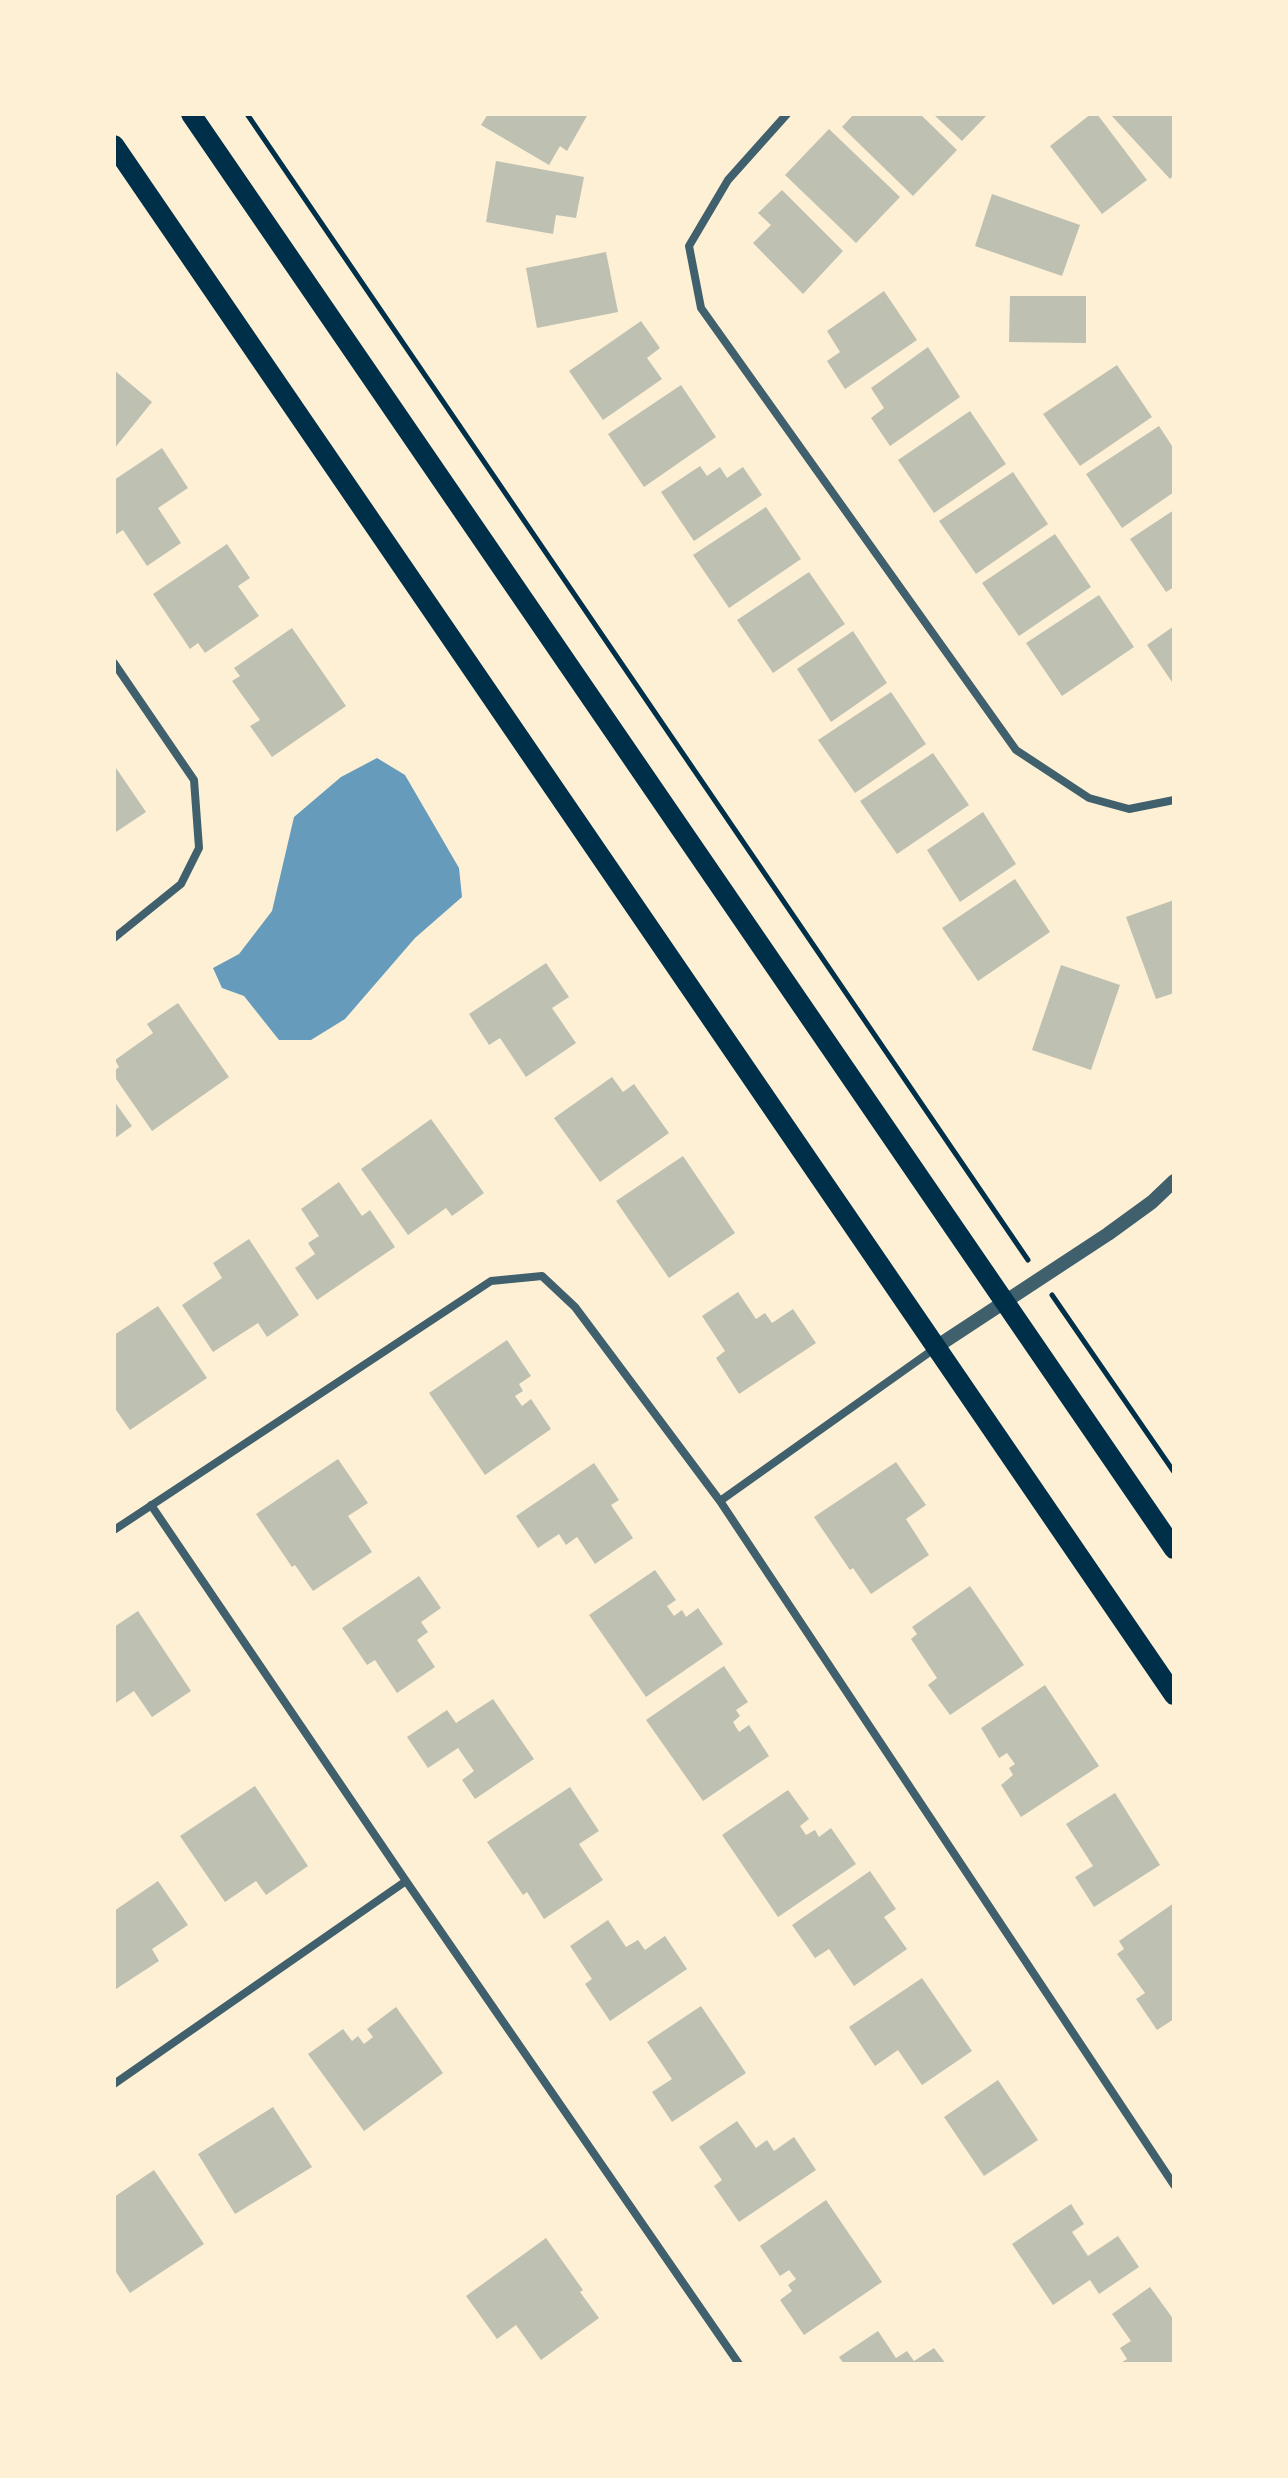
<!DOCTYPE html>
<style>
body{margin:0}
#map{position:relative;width:1288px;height:2478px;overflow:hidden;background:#fdf0d5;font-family:Bitter,serif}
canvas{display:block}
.frame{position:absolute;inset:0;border:116px solid #fdf0d5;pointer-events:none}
</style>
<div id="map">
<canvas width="1288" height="2478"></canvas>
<div class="frame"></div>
</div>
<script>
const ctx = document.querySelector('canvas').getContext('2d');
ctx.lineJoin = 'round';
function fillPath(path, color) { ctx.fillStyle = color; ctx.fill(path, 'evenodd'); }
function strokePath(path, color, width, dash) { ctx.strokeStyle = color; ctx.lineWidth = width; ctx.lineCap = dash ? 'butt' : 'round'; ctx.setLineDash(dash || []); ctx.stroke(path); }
fillPath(new Path2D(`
 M377,758L405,775L459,868L462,897L415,938L345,1019L311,1040H279L244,996L222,988L213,968L239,954L272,911L294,817L341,777Z`), '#669bbc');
fillPath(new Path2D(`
 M488,114H588L567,151L560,146L549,165L481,125Z
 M854,114H920L957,150L913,196L842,127Z
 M933,114H988L962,141Z
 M1091,114H1097L1147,180L1102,214L1050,146Z
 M1110,114H1174V175L1170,179Z
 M829,129L900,197L856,243L785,175Z
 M496,161L584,177L576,218L556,215L553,234L486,222Z
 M782,190L843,251L803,294L753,243L771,225L758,213Z
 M992,194L1080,225L1062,276L975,246Z
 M606,252L618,312L537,328L526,268Z
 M884,291L917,340L845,389L827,361L840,352L827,331Z
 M1010,296H1086V343L1009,342Z
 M641,321L660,348L647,358L662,379L603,420L569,371Z
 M928,347L960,397L890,446L871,418L884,408L871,388Z
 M1117,365L1152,417L1080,466L1043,414Z
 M114,370L152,402L114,449Z
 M681,385L716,437L644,487L608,434Z
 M970,411L1006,464L934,513L898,460Z
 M1159,426L1174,449V492L1122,528L1086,474Z
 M162,448L188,488L158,508L181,543L147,566L123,530L115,535L114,533V480Z
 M700,466L707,476L720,467L727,478L743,467L762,495L694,541L661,492Z
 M1013,472L1048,524L976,574L939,521Z
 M766,507L801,559L729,608L693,555Z
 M1174,510V587L1166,592L1130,539Z
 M1055,534L1091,587L1019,636L982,583Z
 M227,544L250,578L238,586L259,616L205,653L198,643L190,649L153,594Z
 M809,572L845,624L773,673L737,620Z
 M1099,595L1134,647L1062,696L1026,643Z
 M1174,626V685L1147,645Z
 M292,628L346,706L272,757L250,726L260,720L232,681L240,676L234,668Z
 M853,631L887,683L831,722L797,669Z
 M891,692L926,744L855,793L818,740Z
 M933,753L969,805L897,854L860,801Z
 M114,765L146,812L116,832L114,829Z
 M983,812L1016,864L960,902L927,850Z
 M1015,879L1050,932L978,981L942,928Z
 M1174,900V993L1156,999L1126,917Z
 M546,963L569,997L552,1008L576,1043L526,1077L500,1038L489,1045L469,1014Z
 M1061,965L1120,985L1091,1070L1032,1050Z
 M178,1003L229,1077L152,1131L114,1076V1071L119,1067L115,1060L153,1033L147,1024Z
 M612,1077L623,1092L634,1084L669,1133L600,1182L554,1118Z
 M114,1101L132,1126L114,1139Z
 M431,1119L484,1193L452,1216L446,1208L408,1235L361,1169Z
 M683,1156L735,1233L669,1278L616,1201Z
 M339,1182L362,1216L370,1210L395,1247L317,1300L295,1268L315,1254L308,1243L319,1236L301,1209Z
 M249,1239L299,1315L267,1337L258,1323L213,1352L182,1305L222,1278L213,1263Z
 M738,1292L756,1319L765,1313L772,1323L793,1309L816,1343L739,1394L716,1358L725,1351L702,1316Z
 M158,1306L207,1378L130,1430L114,1407V1335Z
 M507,1340L531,1376L519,1384L523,1391L515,1396L522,1406L531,1399L551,1429L485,1475L429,1393Z
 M338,1459L368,1503L348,1516L372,1552L313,1591L295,1565L292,1567L256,1514Z
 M896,1462L926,1505L906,1519L929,1555L871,1594L853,1568L850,1570L814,1517Z
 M594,1463L619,1500L611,1505L633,1538L595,1564L577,1537L566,1545L559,1534L538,1548L516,1516Z
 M655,1570L676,1600L667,1606L674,1616L682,1610L686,1617L698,1608L723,1644L646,1697L589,1615Z
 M419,1576L441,1608L421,1622L428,1632L417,1640L435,1667L397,1693L375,1660L367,1665L342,1628Z
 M970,1586L1024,1665L950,1715L928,1685L937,1678L911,1639L917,1634L912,1627Z
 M138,1611L191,1691L152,1717L134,1691L114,1704V1627Z
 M724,1666L748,1702L736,1710L740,1716L733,1722L739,1732L749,1725L769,1756L703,1801L646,1720Z
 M1045,1685L1099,1766L1021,1817L1001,1785L1013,1775L1009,1768L1015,1764L1007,1753L999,1758L981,1728Z
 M493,1699L534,1759L475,1799L462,1780L474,1771L458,1748L428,1768L407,1737L447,1710L456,1723Z
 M255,1786L308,1866L266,1895L256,1881L225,1902L180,1836Z
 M570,1787L599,1831L579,1844L603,1880L544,1919L527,1892L523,1895L487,1842Z
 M788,1790L809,1819L800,1826L806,1835L815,1830L819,1837L831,1828L856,1864L778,1917L722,1835Z
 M1115,1793L1160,1865L1094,1907L1075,1877L1093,1866L1066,1824Z
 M870,1871L896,1909L884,1917L907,1949L854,1986L829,1949L815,1958L792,1925Z
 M158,1881L188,1925L152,1949L159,1961L116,1989L114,1986V1911Z
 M1174,1903V2019L1157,2030L1136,1999L1145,1993L1117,1954L1124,1949L1119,1941Z
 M608,1920L626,1947L638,1940L645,1950L665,1936L687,1969L610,2021L585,1984L592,1979L570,1946Z
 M922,1978L972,2051L922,2085L898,2050L875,2066L849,2027Z
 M701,2006L746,2073L672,2122L652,2092L672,2079L647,2042Z
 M396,2007L443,2073L364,2131L308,2054L343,2029L352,2041L358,2036L364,2044L373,2037L367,2029Z
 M998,2080L1038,2140L984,2176L944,2117Z
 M273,2107L312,2167L235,2214L198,2154Z
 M737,2121L756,2148L767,2140L774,2151L794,2137L816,2170L739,2222L714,2186L722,2180L699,2147Z
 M154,2170L204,2244L130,2293L114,2269V2197Z
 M826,2200L882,2282L804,2335L780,2300L792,2291L788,2285L796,2279L789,2270L780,2276L760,2246Z
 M1071,2204L1084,2224L1072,2232L1088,2256L1118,2236L1139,2267L1099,2294L1090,2280L1053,2305L1012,2244Z
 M546,2238L583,2290L580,2292L599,2318L541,2360L516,2325L497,2339L466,2296Z
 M1150,2287L1174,2320V2364H1119L1127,2359L1120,2348L1131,2341L1112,2314Z
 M878,2331L896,2358L907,2351L914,2361L934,2348L946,2364H844L839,2357Z`), '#bec0b2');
strokePath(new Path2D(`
 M247,114L1028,1260
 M1052,1295L1174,1472`), '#003049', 5);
strokePath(new Path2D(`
 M787,114L728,180L689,246L701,308L1016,750L1089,798L1129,809L1174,800
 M114,663L194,780L199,848L181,884L114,938
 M720,1501L934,1349
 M151,1505L406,1881L739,2364
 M114,1530L491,1281L542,1276L575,1307L720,1501L1174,2185
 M114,2084L406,1881`), '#3f606c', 8);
strokePath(new Path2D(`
 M936,1347L1108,1234L1152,1202L1174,1181`), '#3f606c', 14);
strokePath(new Path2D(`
 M191,114L1174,1549
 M114,145L1174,1695`), '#003049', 20);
</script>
